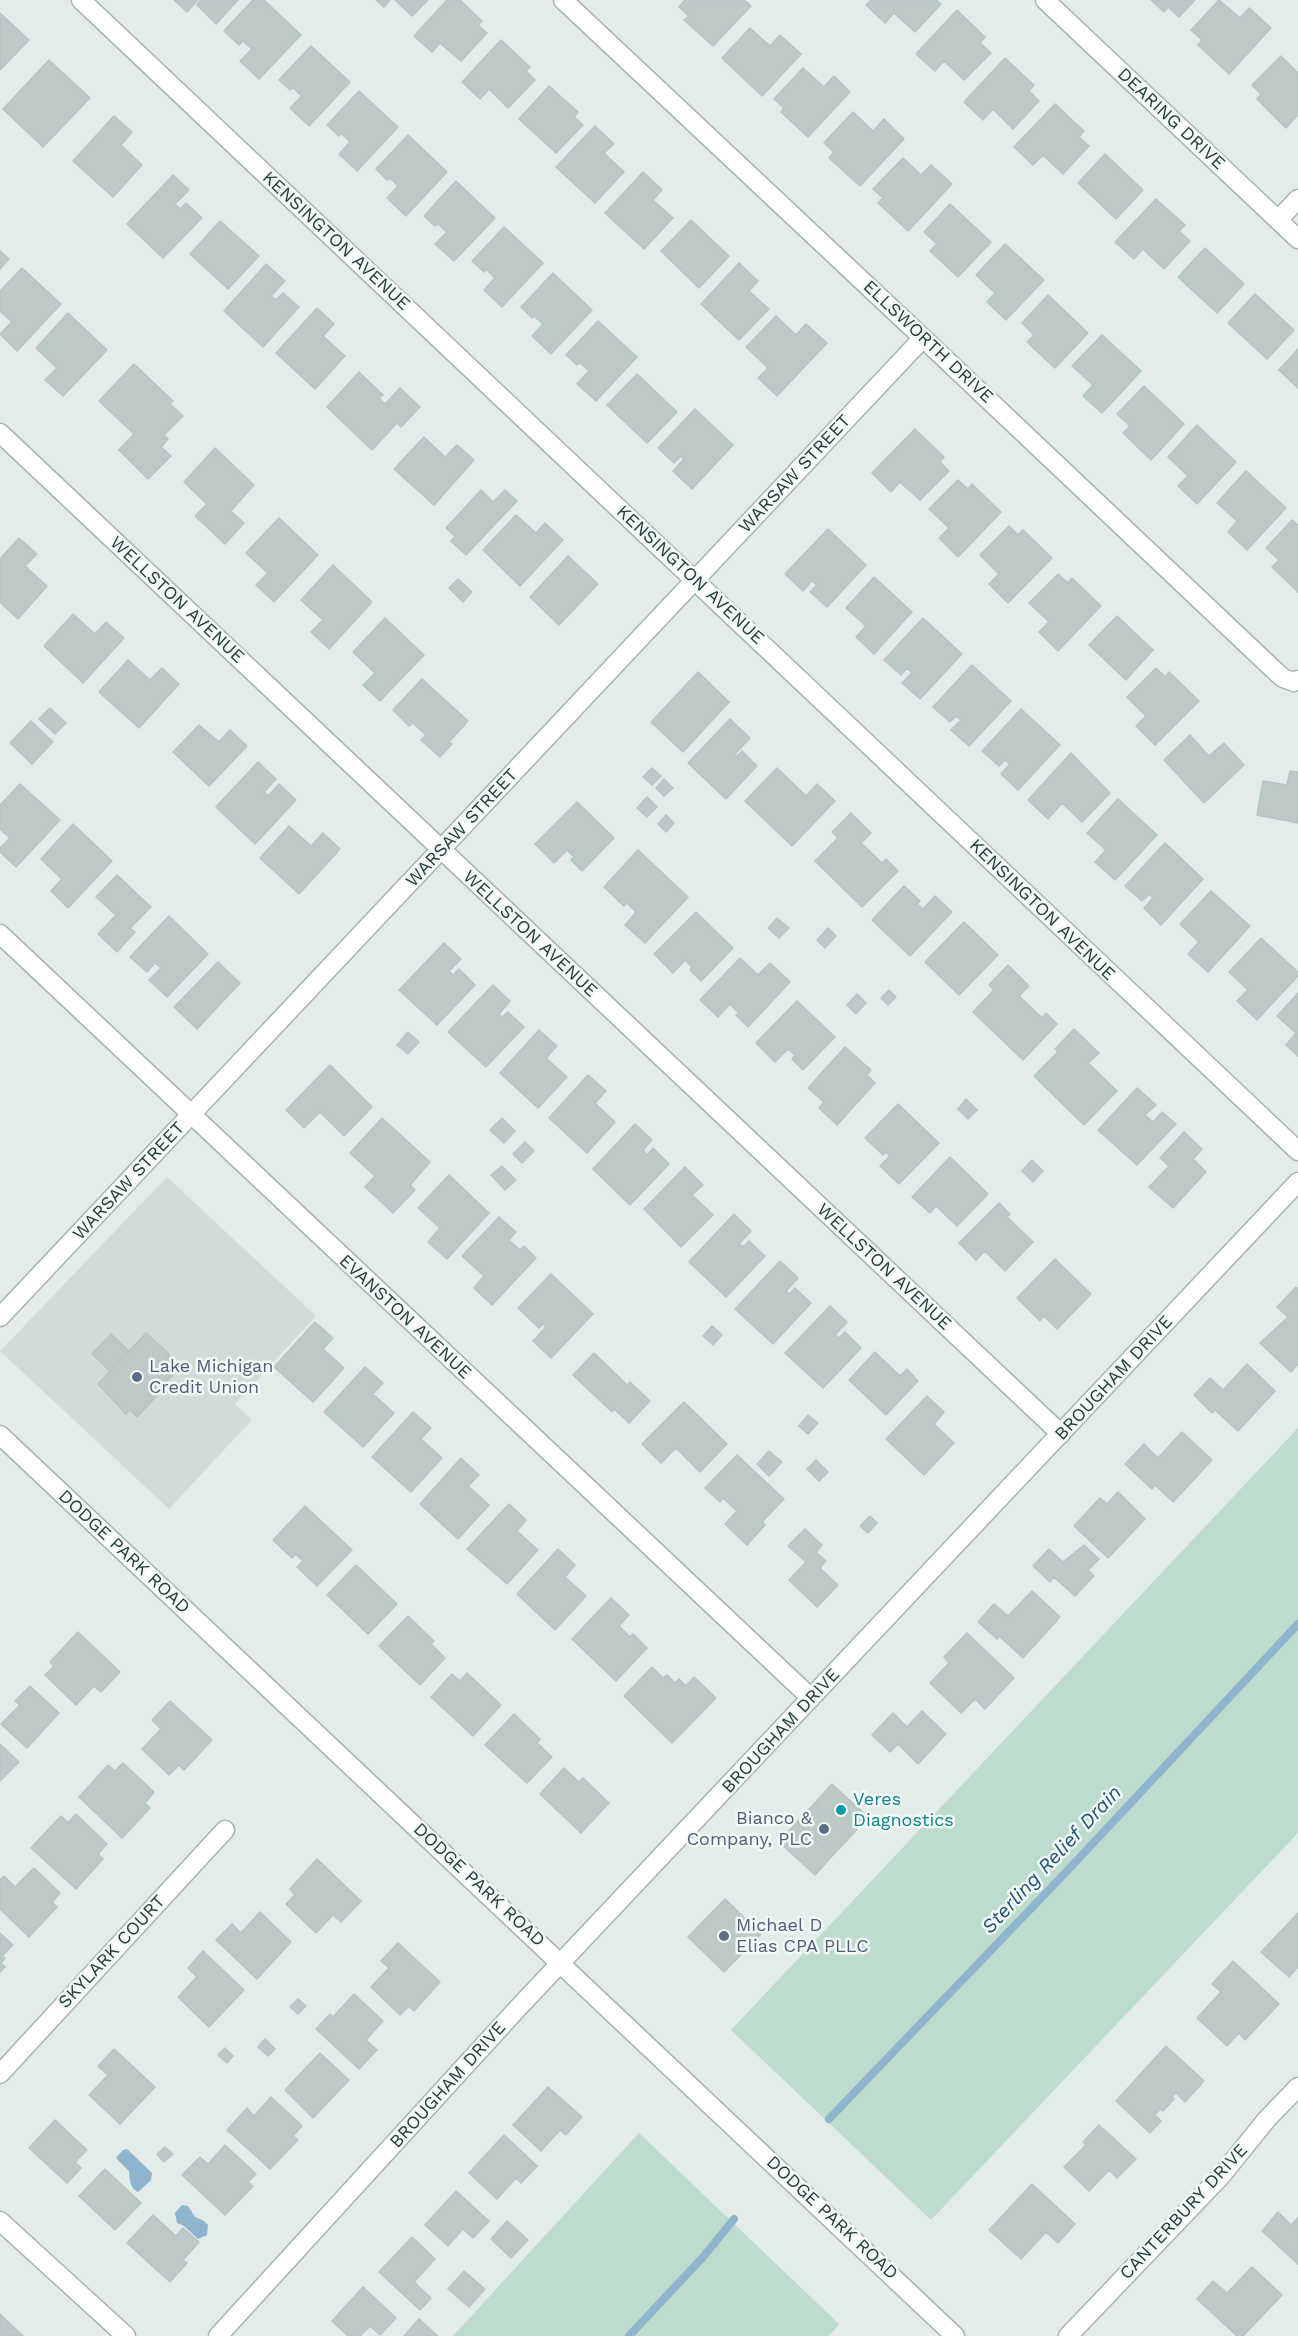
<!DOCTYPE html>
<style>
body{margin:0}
canvas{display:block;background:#e3ecea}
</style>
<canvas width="1298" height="2336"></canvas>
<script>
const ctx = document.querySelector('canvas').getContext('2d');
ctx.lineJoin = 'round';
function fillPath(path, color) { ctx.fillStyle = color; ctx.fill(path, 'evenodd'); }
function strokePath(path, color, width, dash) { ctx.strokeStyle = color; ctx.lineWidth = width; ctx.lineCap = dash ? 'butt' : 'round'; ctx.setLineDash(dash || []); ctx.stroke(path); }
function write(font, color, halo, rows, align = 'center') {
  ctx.font = font + ' "Work Sans",sans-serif'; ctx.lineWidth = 5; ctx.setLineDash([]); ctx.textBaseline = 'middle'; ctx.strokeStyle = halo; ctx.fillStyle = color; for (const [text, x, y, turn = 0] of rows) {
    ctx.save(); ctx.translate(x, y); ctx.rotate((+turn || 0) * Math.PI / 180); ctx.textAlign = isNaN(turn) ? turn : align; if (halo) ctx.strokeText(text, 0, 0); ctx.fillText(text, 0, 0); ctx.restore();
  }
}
fillPath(new Path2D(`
 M167,1177L316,1316L235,1404L252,1420L169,1509L0,1351Z`), '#d1dcd9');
fillPath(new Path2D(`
 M1298,1428V1833L931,2220L731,2030Z
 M639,2133L839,2324L829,2336H453Z`), '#bddccd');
fillPath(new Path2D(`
 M127,2149L152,2173L151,2180L138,2192C129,2188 130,2179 129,2171L116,2158L123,2150Z
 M182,2205L188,2206L195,2217L204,2221L208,2225L207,2235L198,2239L184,2226L177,2223L175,2213Z`), '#8fb4cd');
strokePath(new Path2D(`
 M829,2119L1068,1870L1298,1624
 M629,2336L704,2256L734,2219`), '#8fb4cd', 8);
const building = new Path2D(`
 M174,0H198L187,12Z
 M201,0H238L216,24L197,5Z
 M253,0H264L301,35L259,79L240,61L252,49L243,41L239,45L224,31Z
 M376,0H390L384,7Z
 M395,0H428L412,16Z
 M447,0H460L482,21L478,25L487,33L461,61L440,43L432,52L414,36Z
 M685,0H744L751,6L713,46L684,20L689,16L679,7Z
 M871,0H936L941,4L915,32L894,13L885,23L866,5Z
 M1151,0H1195L1179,17L1168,7L1164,12Z
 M1219,0L1240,18L1249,8L1271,28L1229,74L1198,45L1202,40L1191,30Z
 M957,10L985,37L980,43L991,53L964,80L944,61L935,71L916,54Z
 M0,13L29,40L0,70Z
 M750,28L770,46L780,35L801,54L762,96L722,58Z
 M501,40L530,67L526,71L535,80L508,108L489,89L480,99L462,82Z
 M311,46L350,82L309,126L290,108L302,96L293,88L290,90L279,80Z
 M1281,56L1298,73V115L1286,128L1257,99L1261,94L1252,85Z
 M1005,58L1034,85L1029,91L1039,101L1013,129L993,109L983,120L964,102Z
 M49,60L90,98L43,147L3,109Z
 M803,68L824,87L834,76L850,92L808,137L781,112L784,108L774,99Z
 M549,86L578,112L574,117L583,125L556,153L519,119Z
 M359,91L398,127L357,171L339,154L350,142L341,133L339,136L327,125Z
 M1055,104L1084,131L1079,137L1089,146L1063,174L1043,155L1033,165L1014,147Z
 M853,112L873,131L884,119L904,139L860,186L829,158L834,152L824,143Z
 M114,116L132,132L121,145L142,165L113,197L73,161Z
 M595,126L614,144L604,153L624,172L595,203L556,167Z
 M408,135L447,172L406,216L387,198L398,186L390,178L387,180L376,169Z
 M1105,154L1143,190L1116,219L1078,183Z
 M903,158L921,175L931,165L952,184L908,231L878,203L883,198L873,189Z
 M643,172L662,190L653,200L673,218L644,249L605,213Z
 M173,175L189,190L175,204L180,209L186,203L202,218L163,258L127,224Z
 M456,181L495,218L454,261L435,244L447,232L438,224L435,226L424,216Z
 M1156,199L1185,225L1179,231L1190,241L1164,269L1143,249L1134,259L1115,242Z
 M950,204L991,242L958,277L930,251L937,244L924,232Z
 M691,220L729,256L699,288L661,251Z
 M220,221L259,256L228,289L190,254Z
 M504,227L543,263L502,307L484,290L495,278L486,269L484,272L472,261Z
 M1005,244L1044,280L1006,320L987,302L995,293L976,275Z
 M1205,248L1244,284L1217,313L1178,277Z
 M0,251L9,259L0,269Z
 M739,263L758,281L749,291L769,309L739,340L701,304Z
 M266,264L285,281L271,296L276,300L283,293L299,307L263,347L224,311Z
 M22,268L61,304L17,351L0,334L12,322L0,311V291Z
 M553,273L592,310L551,354L532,336L543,324L534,316L532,318L521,307Z
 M1255,294L1294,330L1267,359L1228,323Z
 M1048,295L1088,333L1055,368L1027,342L1034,335L1022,323Z
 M317,308L334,324L323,336L345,356L315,389L276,353Z
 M68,313L107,350L63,396L45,380L57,368L36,348Z
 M776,316L796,335L806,324L827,343L777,396L758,378L768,368L746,347Z
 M598,321L637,357L596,401L577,384L589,371L580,363L577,365L566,355Z
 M1102,335L1141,371L1102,413L1083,396L1093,385L1072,366Z
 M1298,349V388L1279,370Z
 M134,364L173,401L170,404L183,416L164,435L168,439L161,447L171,456L148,479L119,450L134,434L99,401Z
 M359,372L383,395L379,398L385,404L400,388L420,407L401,427L397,423L372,450L327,407Z
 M637,374L677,412L647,443L607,405Z
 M1144,386L1184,424L1151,460L1123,433L1130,426L1117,414Z
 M695,409L733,445L692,489L673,471L684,459L681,456L674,463L658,448Z
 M1197,425L1236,462L1197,504L1178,486L1188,476L1168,457Z
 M915,429L944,457L940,462L949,471L920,500L900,482L891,492L872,473Z
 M424,437L445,457L457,445L474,460L434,505L394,469Z
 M215,448L254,485L231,511L244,523L225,544L195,516L207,504L184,482Z
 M1246,471L1286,508L1247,550L1228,532L1237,521L1217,503Z
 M958,480L968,489L972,484L1001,512L958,557L939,538L949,528L929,509Z
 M481,490L493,502L505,490L517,501L466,555L451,541L455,536L446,528Z
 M516,515L536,533L545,523L563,540L520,586L483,550Z
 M279,518L318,555L274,602L256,585L268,573L246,553Z
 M1292,520L1298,525V592L1272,567L1279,560L1266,548Z
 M1009,526L1018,535L1023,530L1052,558L1008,603L989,584L999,574L980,555Z
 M828,529L866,565L827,607L810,592L817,585L812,581L803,591L785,574Z
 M19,538L37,554L25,566L47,586L18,619L0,602V559Z
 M568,556L598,584L559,625L530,597Z
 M333,565L372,602L329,649L311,632L323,620L301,600Z
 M1058,574L1068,583L1072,578L1101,606L1058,651L1039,632L1049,622L1029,603Z
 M874,577L912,612L874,654L856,637L866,626L846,608Z
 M458,579L472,592L463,602L449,588Z
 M73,614L95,634L106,622L124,638L83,683L44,646Z
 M1117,616L1153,650L1126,680L1089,645Z
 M385,618L424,655L380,701L363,685L375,673L353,652Z
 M923,618L962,654L920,699L902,683L912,673L907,668L901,675L884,660Z
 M128,660L150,680L162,668L179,684L139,728L99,692Z
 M972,665L1011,701L969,746L951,730L961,720L956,716L950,722L933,707Z
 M1156,668L1165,677L1169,672L1199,701L1155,745L1136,726L1146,716L1127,697Z
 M698,672L729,702L683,752L651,722Z
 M422,679L468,721L449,742L452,744L440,757L421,740L426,735L413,723L409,726L393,710Z
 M50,708L66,723L55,734L39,719Z
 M1021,709L1060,745L1018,790L1001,774L1010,764L1005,760L999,766L982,751Z
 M730,719L750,738L735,754L737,756L742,751L757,766L726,799L688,763Z
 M31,721L53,742L32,764L10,743Z
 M199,725L219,742L230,730L247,746L209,786L173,752Z
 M1190,735L1209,756L1224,743L1244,765L1204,803L1164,760Z
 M1071,753L1110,793L1082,822L1062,803L1048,819L1028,800Z
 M258,762L276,779L264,792L268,796L279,784L296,800L255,844L216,807Z
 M652,768L661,776L652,785L643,777Z
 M777,768L806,796L817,784L835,801L792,846L745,801Z
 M1290,771L1298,772V823L1257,815L1263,781L1287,785Z
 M664,779L673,788L664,796L656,788Z
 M20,784L60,820L16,867L0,852V848L10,838L0,829V805Z
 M647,797L657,807L647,817L637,808Z
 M1118,799L1157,835L1115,880L1095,862L1106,850L1087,833Z
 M577,802L614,838L582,871L571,860L574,857L567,850L554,863L535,844Z
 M851,813L871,833L861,843L882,863L886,859L898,871L862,907L815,861L838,838L832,832Z
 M666,815L674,823L666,832L658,824Z
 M73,824L112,861L68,908L51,891L62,879L41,859Z
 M289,826L311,846L323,833L340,849L299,894L260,858Z
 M1165,843L1203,879L1161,925L1144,908L1153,898L1149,894L1142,901L1125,886Z
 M638,850L688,897L645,943L625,925L636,912L627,903L624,906L604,887Z
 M117,875L151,907L130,928L135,932L117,952L98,934L116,915L96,897Z
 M904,886L920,901L917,904L923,909L935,896L952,912L910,956L872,920Z
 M1211,891L1250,926L1208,972L1188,954L1199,942L1180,924Z
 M696,912L733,948L701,981L690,970L692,967L685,960L673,973L654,954Z
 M169,916L208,954L167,997L149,980L161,968L155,963L147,972L130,957Z
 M777,918L789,928L779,938L768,928Z
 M964,922L998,955L959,995L925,962Z
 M828,928L836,936L825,948L817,940Z
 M1261,938L1298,972V976L1257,1020L1237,1001L1248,990L1229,972Z
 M444,943L461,959L449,971L453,975L459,969L475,985L437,1025L399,990Z
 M740,958L758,975L770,963L790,982L748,1027L736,1015L739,1013L730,1004L718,1017L700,1000Z
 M218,962L240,983L197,1029L174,1007Z
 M1008,965L1029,986L1019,996L1042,1018L1046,1013L1057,1024L1023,1060L973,1012L994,990L989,985Z
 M493,985L510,1001L499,1014L502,1017L508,1012L524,1027L486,1067L448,1032Z
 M889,990L896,997L888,1005L881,998Z
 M1298,993V1056L1286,1045L1296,1033L1277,1016Z
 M857,994L866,1003L856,1014L847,1005Z
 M797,1001L835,1037L803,1070L792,1059L795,1055L788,1049L775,1062L756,1043Z
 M1074,1029L1099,1053L1088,1063L1117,1091L1084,1125L1034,1076L1058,1052L1055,1049Z
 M539,1030L557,1046L546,1058L567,1077L538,1108L500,1073Z
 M408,1032L419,1042L408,1054L397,1045Z
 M845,1047L871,1070L867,1075L875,1083L837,1125L819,1108L824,1102L808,1088Z
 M330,1065L372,1107L344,1136L320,1112L304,1128L286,1110Z
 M588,1075L606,1091L595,1103L615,1122L587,1153L549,1118Z
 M1137,1088L1156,1105L1145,1115L1153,1122L1162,1112L1176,1124L1137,1165L1098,1130Z
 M966,1099L977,1110L968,1119L958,1109Z
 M898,1104L939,1143L899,1184L880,1166L890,1156L886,1152L883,1155L865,1138Z
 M382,1118L430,1162L410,1185L415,1190L393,1213L365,1187L375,1176L350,1153Z
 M502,1118L515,1131L504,1143L490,1130Z
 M635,1124L652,1140L643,1150L647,1155L653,1148L669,1164L630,1205L593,1169Z
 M1184,1132L1202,1149L1193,1159L1206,1172L1173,1208L1149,1187L1169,1166L1160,1158Z
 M525,1142L534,1151L522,1163L513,1154Z
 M950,1157L988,1194L957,1226L936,1206L930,1213L912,1197Z
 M1032,1160L1043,1171L1033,1182L1022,1171Z
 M502,1166L516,1180L505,1190L491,1175Z
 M685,1167L703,1185L692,1195L713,1215L681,1247L644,1209Z
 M449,1175L489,1213L447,1259L428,1242L440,1228L418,1208Z
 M999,1203L1010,1214L1007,1217L1033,1242L1005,1271L985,1251L976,1260L959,1243Z
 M734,1214L751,1231L739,1244L743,1247L749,1241L765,1256L726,1297L689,1262Z
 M499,1217L516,1232L509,1240L520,1250L524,1246L536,1258L492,1305L474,1288L484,1276L462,1256Z
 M1055,1259L1091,1294L1057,1329L1044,1316L1040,1321L1017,1298Z
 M780,1261L798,1278L786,1291L790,1294L795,1288L811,1303L773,1344L735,1309Z
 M551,1274L593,1314L551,1358L533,1341L546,1327L543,1324L539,1328L518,1308Z
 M1296,1287L1298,1289V1364L1291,1372L1260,1343L1288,1317L1277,1307Z
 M830,1306L847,1322L835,1335L839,1338L845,1332L861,1348L823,1388L785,1353Z
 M315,1322L333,1338L323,1349L344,1368L313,1402L274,1367Z
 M712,1326L722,1335L713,1345L703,1336Z
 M146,1333L170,1355L167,1359L178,1369L165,1384L167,1385L137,1417L130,1410L126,1414L98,1384Z
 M111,1334L129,1351L110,1371L92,1354Z
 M875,1352L900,1376L907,1369L918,1381L886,1415L849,1380Z
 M594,1353L627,1385L630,1382L650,1401L629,1423L614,1409L612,1412L573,1375Z
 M1247,1364L1275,1391L1238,1431L1215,1410L1212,1413L1194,1395L1210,1378L1223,1390Z
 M365,1367L383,1383L373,1394L394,1413L363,1447L324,1412Z
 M927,1396L944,1412L934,1424L954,1443L924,1475L886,1439Z
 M684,1402L727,1444L700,1472L676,1448L661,1463L642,1444Z
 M413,1412L431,1428L421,1439L442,1458L411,1492L372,1457Z
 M808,1415L818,1423L808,1434L799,1426Z
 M1182,1432L1212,1460L1173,1502L1155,1485L1152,1489L1125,1464L1144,1444L1158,1458Z
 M769,1451L782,1462L769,1476L757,1464Z
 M737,1455L784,1499L762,1522L765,1525L747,1545L725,1524L737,1511L723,1498L720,1502L705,1488Z
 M461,1458L479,1475L468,1486L489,1505L458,1539L420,1504Z
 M816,1460L828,1472L819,1481L807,1469Z
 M1118,1492L1145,1519L1108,1558L1074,1526L1100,1498L1107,1504Z
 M509,1504L526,1520L517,1531L538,1550L507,1584L467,1549Z
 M305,1506L352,1550L317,1586L297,1567L303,1561L296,1554L292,1558L273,1540Z
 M870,1516L877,1523L868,1533L860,1526Z
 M805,1529L822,1545L816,1552L826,1561L820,1568L838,1585L817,1607L789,1580L806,1562L788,1546Z
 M1084,1545L1099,1559L1088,1570L1094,1576L1075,1596L1054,1577L1050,1582L1033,1566L1049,1549L1063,1562Z
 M558,1549L575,1565L565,1577L586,1596L555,1630L517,1594Z
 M356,1565L397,1604L368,1634L327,1595Z
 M1032,1591L1060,1617L1023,1658L999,1636L997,1639L978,1622L994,1604L1008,1616Z
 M611,1598L629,1615L619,1626L630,1637L633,1634L647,1648L616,1681L572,1639Z
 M408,1616L434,1641L431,1644L445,1658L420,1685L379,1646Z
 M78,1632L120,1672L101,1692L94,1686L76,1705L45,1675L54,1666L50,1662Z
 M967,1633L1014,1678L985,1709L975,1699L961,1713L930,1683L949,1663L944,1657Z
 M652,1667L663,1678L667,1675L675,1683L679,1679L686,1686L694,1677L716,1698L672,1743L624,1696Z
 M467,1673L501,1705L473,1736L431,1697L452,1674L460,1681Z
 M30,1686L59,1713L27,1748L1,1724L20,1705L15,1701Z
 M170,1701L212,1740L184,1770L179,1765L169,1775L142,1749L161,1729L152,1720Z
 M922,1711L946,1734L918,1764L898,1744L890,1752L872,1735L893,1713L907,1727Z
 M514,1714L540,1739L537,1743L552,1757L527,1783L485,1745Z
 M0,1744L19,1762L0,1781Z
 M123,1763L154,1792L145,1803L150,1808L122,1838L79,1797L108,1765L115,1771Z
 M564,1768L579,1782L583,1778L609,1803L581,1833L540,1794Z
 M832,1784L868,1817L851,1836L815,1803Z
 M815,1803L851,1836L833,1855L797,1822Z
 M76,1814L107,1844L98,1854L103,1859L76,1889L31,1848L61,1816L68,1823Z
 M797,1822L833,1855L815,1875L779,1842Z
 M317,1859L361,1901L341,1922L333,1915L316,1933L286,1904L295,1895L290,1889Z
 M34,1868L60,1893L52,1902L57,1907L29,1937L0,1909V1880L4,1876L15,1887Z
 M725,1899L761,1934L724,1972L688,1937Z
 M260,1912L291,1942L257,1979L216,1940L232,1924L241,1933Z
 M1298,1913V1967L1289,1977L1261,1952Z
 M0,1933L13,1945L2,1956L5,1958L1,1963L5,1967L0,1972Z
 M398,1943L440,1982L414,2011L409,2006L400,2015L371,1987L389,1968L381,1961Z
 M203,1951L244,1990L209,2027L178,1997L197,1977L188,1968Z
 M1233,1961L1279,2004L1245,2040L1239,2033L1227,2046L1197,2018L1221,1992L1212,1984Z
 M354,1994L383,2021L366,2040L377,2050L359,2069L316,2029L330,2014L333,2017Z
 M298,1999L306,2006L298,2014L290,2007Z
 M265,2039L275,2049L268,2056L258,2047Z
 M1166,2046L1204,2081L1185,2102L1176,2093L1172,2097L1174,2099L1163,2111L1160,2109L1155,2115L1161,2121L1150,2133L1116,2101Z
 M225,2048L233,2056L227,2063L218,2055Z
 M114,2049L155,2087L120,2124L89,2095L108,2075L98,2066Z
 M320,2053L349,2080L313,2118L285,2090Z
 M548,2087L582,2117L566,2135L560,2130L541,2151L513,2125Z
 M271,2097L302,2126L293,2136L298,2140L270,2169L227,2130L247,2108L254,2116Z
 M55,2120L87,2150L75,2162L81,2168L67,2183L29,2148Z
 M1099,2125L1136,2159L1117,2178L1109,2170L1089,2191L1064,2167L1086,2145L1083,2142Z
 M504,2135L537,2166L521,2183L516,2178L497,2199L469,2173Z
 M225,2145L256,2174L248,2182L253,2186L225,2215L182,2175L200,2157L208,2164Z
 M165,2147L173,2154L164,2162L157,2154Z
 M105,2169L141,2203L115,2230L79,2196Z
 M1032,2184L1075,2224L1058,2243L1046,2232L1021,2259L989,2230Z
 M456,2191L489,2221L473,2238L463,2229L448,2246L425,2225Z
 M1278,2212L1291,2225L1298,2218V2264L1262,2231Z
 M153,2215L176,2236L183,2228L199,2242L183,2260L187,2263L170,2282L127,2243Z
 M507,2221L528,2240L511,2258L491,2239Z
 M412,2237L435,2259L414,2282L431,2298L420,2310L379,2272Z
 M1252,2267L1282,2295L1243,2336H1237L1197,2299L1213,2281L1227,2293Z
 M464,2271L485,2289L469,2307L448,2289Z
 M363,2287L396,2318L380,2335L370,2326L360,2336H348L332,2321Z
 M0,2314L23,2336H0Z
 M419,2319L438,2336H404Z`);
fillPath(building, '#bbc9c7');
strokePath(building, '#b6c5c3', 1.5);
const minor = new Path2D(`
 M81,0L1298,1151
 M563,0L923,338L1273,669L1283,678L1294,682L1298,680
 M1045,0L1298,239
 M1278,220L1298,199
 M0,433L1061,1434
 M0,934L811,1698
 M0,1317L923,338
 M0,2074L225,1830
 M0,2221L126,2336
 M218,2336L518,2008L1298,1182
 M1068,2336L1221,2176L1267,2119L1298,2087`);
const tertiary = new Path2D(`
 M0,1435L955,2336`);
strokePath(minor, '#a6b4b2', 21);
strokePath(tertiary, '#a6b4b2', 21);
strokePath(minor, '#fff', 18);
strokePath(tertiary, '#fff', 18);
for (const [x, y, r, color] of [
 [137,1377,6,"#5c6f8a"],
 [841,1810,6,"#0f9aa8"],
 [824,1829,6,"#5c6f8a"],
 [724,1936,6,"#5c6f8a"]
]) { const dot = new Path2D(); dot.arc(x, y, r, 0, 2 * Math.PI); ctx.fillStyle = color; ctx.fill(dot); strokePath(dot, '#f3f9f7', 2); }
write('18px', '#243c3c', '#f3f9f7', [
 ["DEARING DRIVE",1171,119,43],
 ["KENSINGTON AVENUE",336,241,43],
 ["ELLSWORTH DRIVE",928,342,43],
 ["WARSAW STREET",795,474,-47],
 ["KENSINGTON AVENUE",690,575,43],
 ["WELLSTON AVENUE",177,600,43],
 ["WARSAW STREET",462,828,-47],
 ["KENSINGTON AVENUE",1042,910,44],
 ["WELLSTON AVENUE",530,934,43],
 ["WARSAW STREET",129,1181,-47],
 ["WELLSTON AVENUE",884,1267,43],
 ["EVANSTON AVENUE",405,1317,43],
 ["BROUGHAM DRIVE",1114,1378,-47],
 ["DODGE PARK ROAD",124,1552,43],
 ["BROUGHAM DRIVE",781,1731,-47],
 ["DODGE PARK ROAD",479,1885,43],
 ["SKYLARK COURT",112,1952,-47],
 ["BROUGHAM DRIVE",448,2085,-48],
 ["CANTERBURY DRIVE",1184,2212,-47],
 ["DODGE PARK ROAD",832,2218,43]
]);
write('18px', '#4e5e75', '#f3f9f7', [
 ["Lake Michigan",149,1367],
 ["Credit Union",149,1388],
 ["Bianco &",812,1819,"right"],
 ["Company, PLC",812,1840,"right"],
 ["Michael D",736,1926],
 ["Elias CPA PLLC",736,1947]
], 'left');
write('18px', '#0d838f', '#f3f9f7', [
 ["Veres",853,1800],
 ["Diagnostics",853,1821]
], 'left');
write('italic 20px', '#215274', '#f3f9f7', [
 ["Sterling Relief Drain",1052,1860,-47]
]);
</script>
